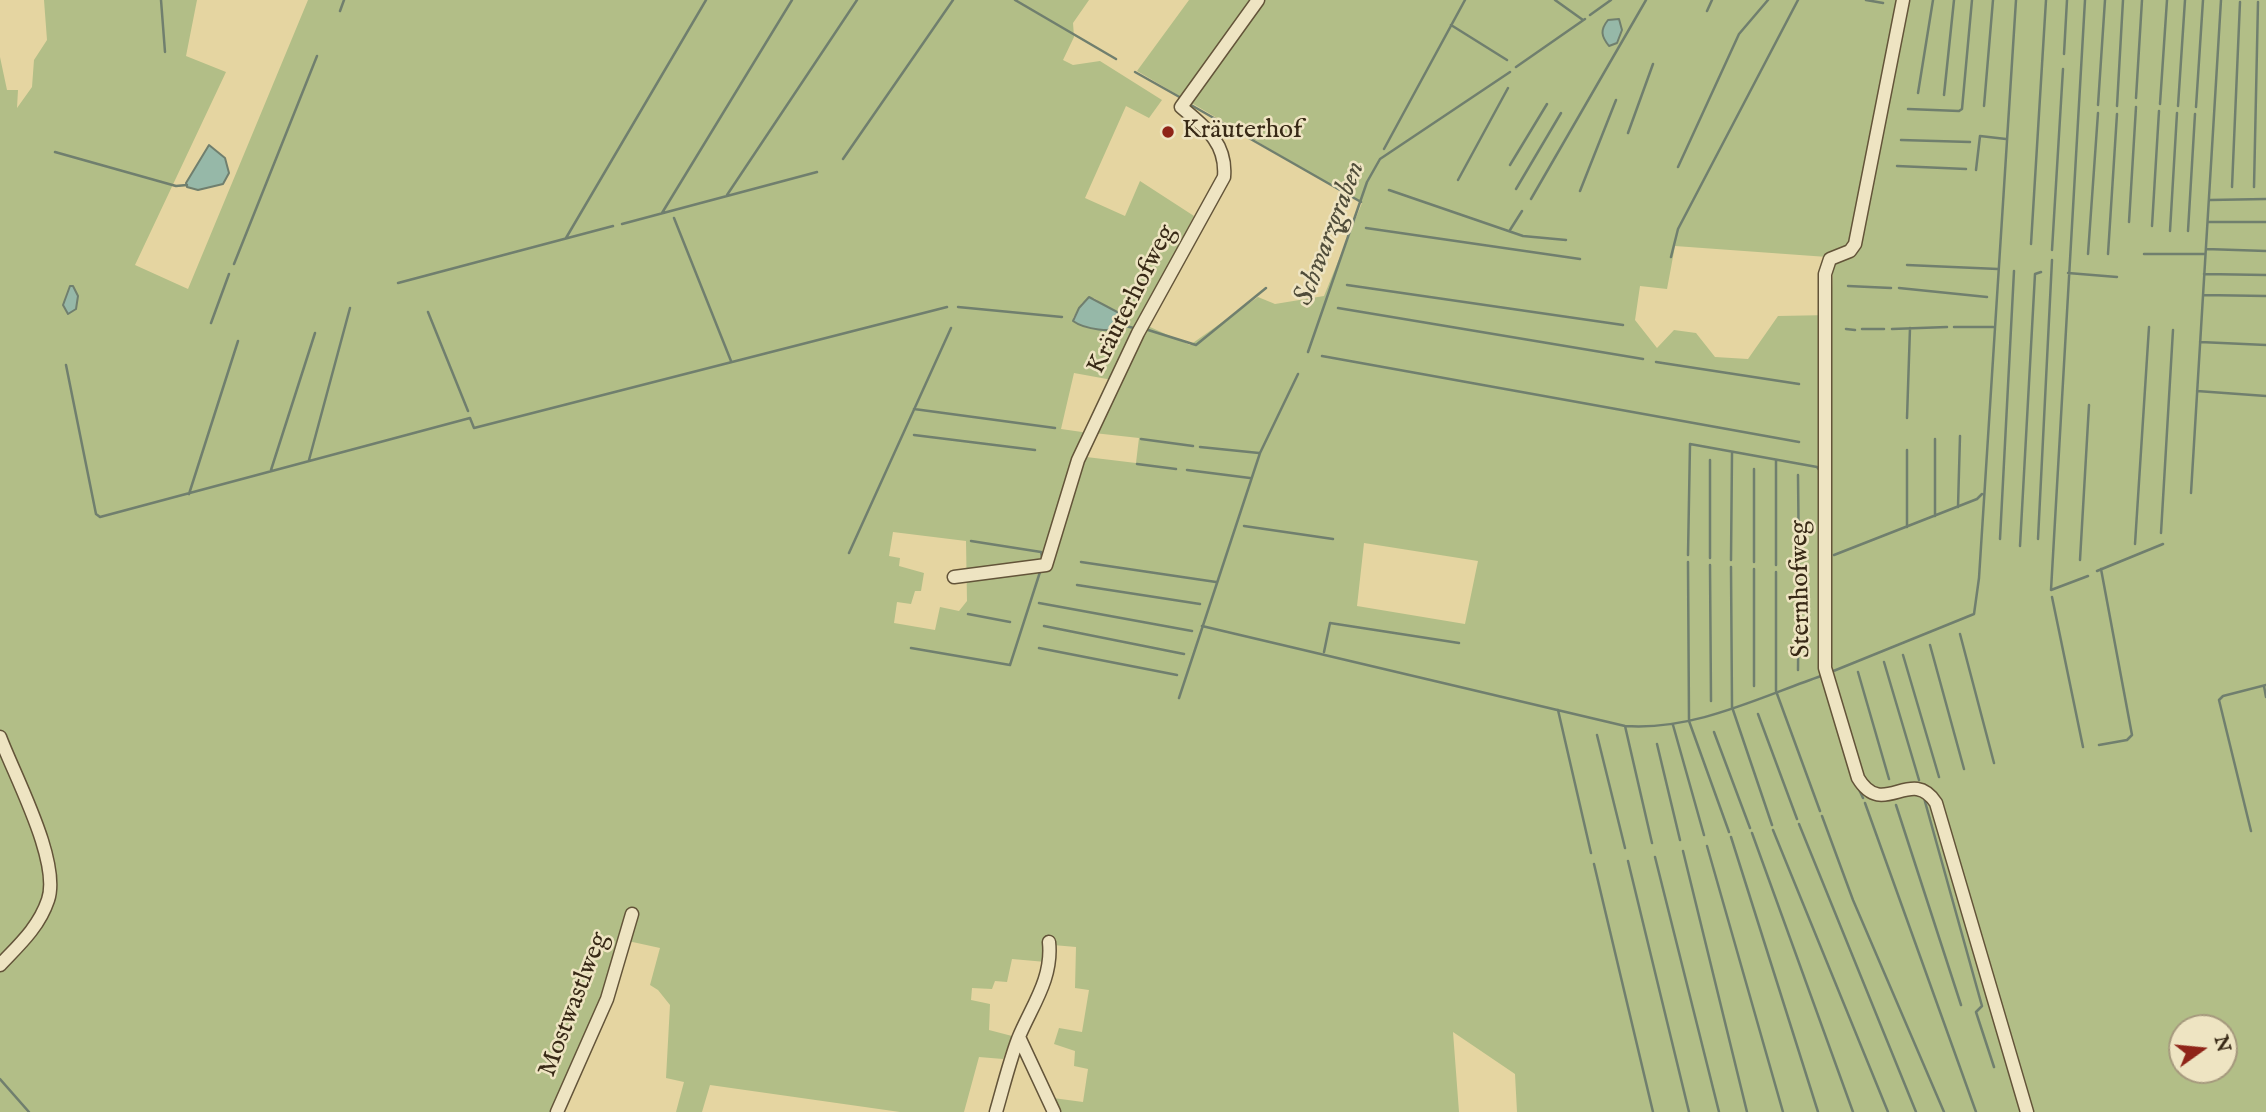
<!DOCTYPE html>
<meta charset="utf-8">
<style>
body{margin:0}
#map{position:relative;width:2266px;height:1112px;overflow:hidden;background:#e5d5a1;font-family:"IM FELL English",serif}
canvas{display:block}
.north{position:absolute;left:2168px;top:1014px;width:70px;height:70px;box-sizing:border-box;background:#eee4c2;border:2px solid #a5997d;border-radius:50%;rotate:75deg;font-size:19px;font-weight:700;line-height:28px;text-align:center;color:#382916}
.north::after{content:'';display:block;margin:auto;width:24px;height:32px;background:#8f2418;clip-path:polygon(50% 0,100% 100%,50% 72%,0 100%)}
</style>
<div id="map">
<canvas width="2266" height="1112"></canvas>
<div class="north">N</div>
</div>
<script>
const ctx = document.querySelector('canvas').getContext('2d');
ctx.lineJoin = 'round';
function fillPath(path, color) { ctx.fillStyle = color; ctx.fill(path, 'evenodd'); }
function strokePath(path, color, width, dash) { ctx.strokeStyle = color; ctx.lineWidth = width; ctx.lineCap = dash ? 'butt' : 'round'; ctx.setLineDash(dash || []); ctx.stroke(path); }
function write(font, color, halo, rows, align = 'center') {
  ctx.font = font + ' "IM FELL English",serif'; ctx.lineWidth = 5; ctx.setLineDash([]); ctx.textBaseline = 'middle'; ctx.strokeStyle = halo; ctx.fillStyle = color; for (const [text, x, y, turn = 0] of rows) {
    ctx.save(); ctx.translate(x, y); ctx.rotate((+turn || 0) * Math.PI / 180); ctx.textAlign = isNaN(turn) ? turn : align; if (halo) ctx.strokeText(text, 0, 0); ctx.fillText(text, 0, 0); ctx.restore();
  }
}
fillPath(new Path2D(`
 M44,0H197L186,56L226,72L135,265L188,289L308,0H1089L1073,23L1074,37L1063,60L1073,65L1100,61L1162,100L1149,118L1126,106L1085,198L1125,216L1140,181L1194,216L1139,322L1190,345L1258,297L1275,304L1324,296L1362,203L1137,71L1189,0H2266V1112H1517L1515,1074L1453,1032L1459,1112H1061L1053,1098L1083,1102L1088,1069L1074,1066L1075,1051L1054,1044L1059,1028L1082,1032L1089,990L1075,988L1076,947L1053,945L1046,962L1012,959L1007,982L995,981L992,989L972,988L971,1000L990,1004L989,1030L1012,1036L1003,1059L979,1057L964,1112H900L710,1085L702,1112H676L684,1082L666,1078L670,1005L658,990L650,985L660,948L628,941L559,1112H0V57L7,90H18L17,108L32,87L34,60L47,40ZM1675,246L1841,258L1833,267L1831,315L1778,316L1748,359L1715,357L1696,333L1674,330L1657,348L1635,320L1640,286L1667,289ZM1094,298L1106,306L1104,328L1084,327L1073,318L1082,303ZM1074,373L1118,381L1094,433L1139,438L1136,463L1078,456L1089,433L1061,429ZM893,532L966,541L967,601L959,611L940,607L935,630L894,623L897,602L911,604L915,591H921L924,573L899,566L900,558L889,556ZM1364,543L1478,561L1465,624L1357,606ZM2182,1028H2224V1070H2182Z`), '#b2be87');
const water = new Path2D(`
 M1619,19L1622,30L1617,43L1609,46C1601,36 1600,30 1608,20Z
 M209,145L225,158L229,173L223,184L198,190L187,187L186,183Z
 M70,286H73L78,296L76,309L68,314L63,305Z
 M1089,297L1121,314L1125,326C1113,334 1084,329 1073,321L1079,308Z`);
fillPath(water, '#96b8a8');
strokePath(water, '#707f6e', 2);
strokePath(new Path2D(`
 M161,0L165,52
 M1015,0L1116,59
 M1555,0L1583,20
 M1866,0L1883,3
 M2085,0L2051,590L2088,576
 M340,11L344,0
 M1707,11L1712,0
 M1590,15L1611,0
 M1451,25L1507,60
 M2064,54L2067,0
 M1516,67L1585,19
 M1135,72L1183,99
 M1918,93L1933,0
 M1944,95L1954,0
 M2136,98L2142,0
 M2160,104L2167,0
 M1191,105L1361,202
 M2098,105L2105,0
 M1984,106L1993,0
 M2117,106L2123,0
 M2178,106L2185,0
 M2196,107L2203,0
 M1908,109L1959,111L1962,109L1972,0
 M1628,133L1653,64
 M1901,140L1970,142
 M1384,149L1465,0
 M55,152L176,186L187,185
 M843,159L953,0
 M1510,165L1547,104
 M1897,166L1966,169
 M1678,167L1739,34L1768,0
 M1976,170L1980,136L2006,139
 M1458,180L1508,88
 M2232,187L2240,2
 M2254,187L2258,2
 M1516,189L1561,113
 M1389,190L1523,236L1566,240
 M1580,191L1616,100
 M727,195L857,0
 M1531,199L1646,0
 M2210,200L2266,199
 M662,213L792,0
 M674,218L731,361
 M2129,222L2136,107
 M2208,222H2266
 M622,224L817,172
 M2152,226L2159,111
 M1366,228L1580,259
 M1510,230L1522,211
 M2170,231L2177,113
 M2188,231L2195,114
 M566,238L706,0
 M2031,244L2046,0
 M2206,249L2266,251
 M2052,250L2063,69
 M2088,254L2098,113
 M2108,254L2117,114
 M2144,254H2205
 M1671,257L1678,229L1798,0
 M234,264L317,56
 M1907,265L1998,269
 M2068,273L2117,277
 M2204,274L2266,275
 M398,283L613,226
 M1347,285L1623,325
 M1848,286L1891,288
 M1899,288L1987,297
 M2203,295L2266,296
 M958,307L1062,317
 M1338,308L1643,359
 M428,312L468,411
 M211,323L229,274
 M1121,325L1134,328
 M1954,327H1993
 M1145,329L1196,345L1266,288
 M1846,329L1855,330
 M1862,329H1884
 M1892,329L1947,327
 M2200,342L2266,345
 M1308,352L1367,182L1380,159L1510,72
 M1322,356L1799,442
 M1656,362L1799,384
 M66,365L96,514L100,517L470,418L474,428L947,307
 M2197,391L2266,396
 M914,409L1055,428
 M1907,418L1910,328
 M914,435L1035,450
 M1141,439L1193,446
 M1935,439V516
 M1200,447L1259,453
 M1907,450V527
 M309,460L350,308
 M1710,460V558
 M1137,464L1176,469
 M1754,469V562
 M271,470L315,333
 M1187,470L1250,478
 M1798,475L1799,569
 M2191,493L2221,0
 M189,494L238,341
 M1958,507L1960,436
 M1244,526L1333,539
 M2161,533L2173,330
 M2000,539L2014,271
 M2038,539L2052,260
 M971,541L1041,552L1042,557
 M2135,544L2149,327
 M2020,546L2035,274L2041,272
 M849,553L951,328
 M1688,555L1690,444L1817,467L1820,471
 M1834,555L1977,499L1982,494
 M1731,560L1732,453
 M2080,560L2089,405
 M1081,562L1216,582
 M1688,562L1689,721L1729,832
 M1710,565L1711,701
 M1776,565V460
 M1731,567L1732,707L1772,825
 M2097,571L2163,544
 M1776,572V691L1820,811
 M1077,585L1200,604
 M2052,597L2083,747
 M1039,603L1192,631
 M968,614L1010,622
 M1044,626L1184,654
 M1202,626L1625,726C1693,731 1758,698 1821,676
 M1960,634L1994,763
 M1930,645L1964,769
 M911,648L1010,665L1040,572
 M1039,648L1177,675
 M1324,652L1330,623L1459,643
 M1903,655L1939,777
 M1884,662L1919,780
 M1798,670L1799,576
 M1831,672L1974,614L1979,578L2016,0
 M1858,672L1889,779
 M1754,686V569
 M2264,686L2266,697
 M1179,698L1260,453L1298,374
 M1558,710L1591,853
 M1758,714L1797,819
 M1673,725L1704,835
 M1625,726L1652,843
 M1714,732L1750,828
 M1597,735L1625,848
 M1657,744L1680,840
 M2099,745L2127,740L2132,735L2101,569
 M1857,785L1863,798
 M1924,798L1982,1006L1976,1012L1994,1067
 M1865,803L1976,1112
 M1896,805L1961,1005
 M1822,816L1853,900L1944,1112
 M1799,824L1916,1112
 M1773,830L1888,1112
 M2251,831L2219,700L2223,696L2266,685
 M1752,833L1853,1112
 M1731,837L1818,1112
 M1707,846L1783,1112
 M1683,851L1747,1112
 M1655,857L1719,1112
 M1628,861L1689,1112
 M1594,864L1653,1112
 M0,1079L29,1112`), '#707f6e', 2.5);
const minor = new Path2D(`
 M1903,0L1855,244L1850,251L1830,259L1825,274V668L1858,778C1883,820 1911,765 1936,803L2027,1112
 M954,577L1046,565L1078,460L1138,333L1224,177C1227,143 1205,127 1181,107L1258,0
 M0,737C15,777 61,862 48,900C39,927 19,945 0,965
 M1019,1037L1054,1112
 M557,1112L607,999L632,914
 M996,1112C1003,1088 1009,1063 1018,1039C1031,1007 1053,979 1049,942`);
strokePath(minor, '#635439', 15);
strokePath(minor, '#eee4c2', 12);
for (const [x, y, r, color] of [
 [1168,132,7,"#8f2418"]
]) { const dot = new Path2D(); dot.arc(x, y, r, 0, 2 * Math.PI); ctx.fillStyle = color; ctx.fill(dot); strokePath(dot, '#eee4c2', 2.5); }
write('26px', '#382916', '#eee4c2', [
 ["Kräuterhof",1182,132]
], 'left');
write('26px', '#382916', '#eee4c2', [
 ["Kräuterhofweg",1133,300,-63],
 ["Sternhofweg",1802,589,-91],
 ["Mostwastlweg",575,1005,-69]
]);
write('italic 28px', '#504d3a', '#eee4c2', [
 ["Schwarzgraben",1331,234,-69]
]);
</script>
